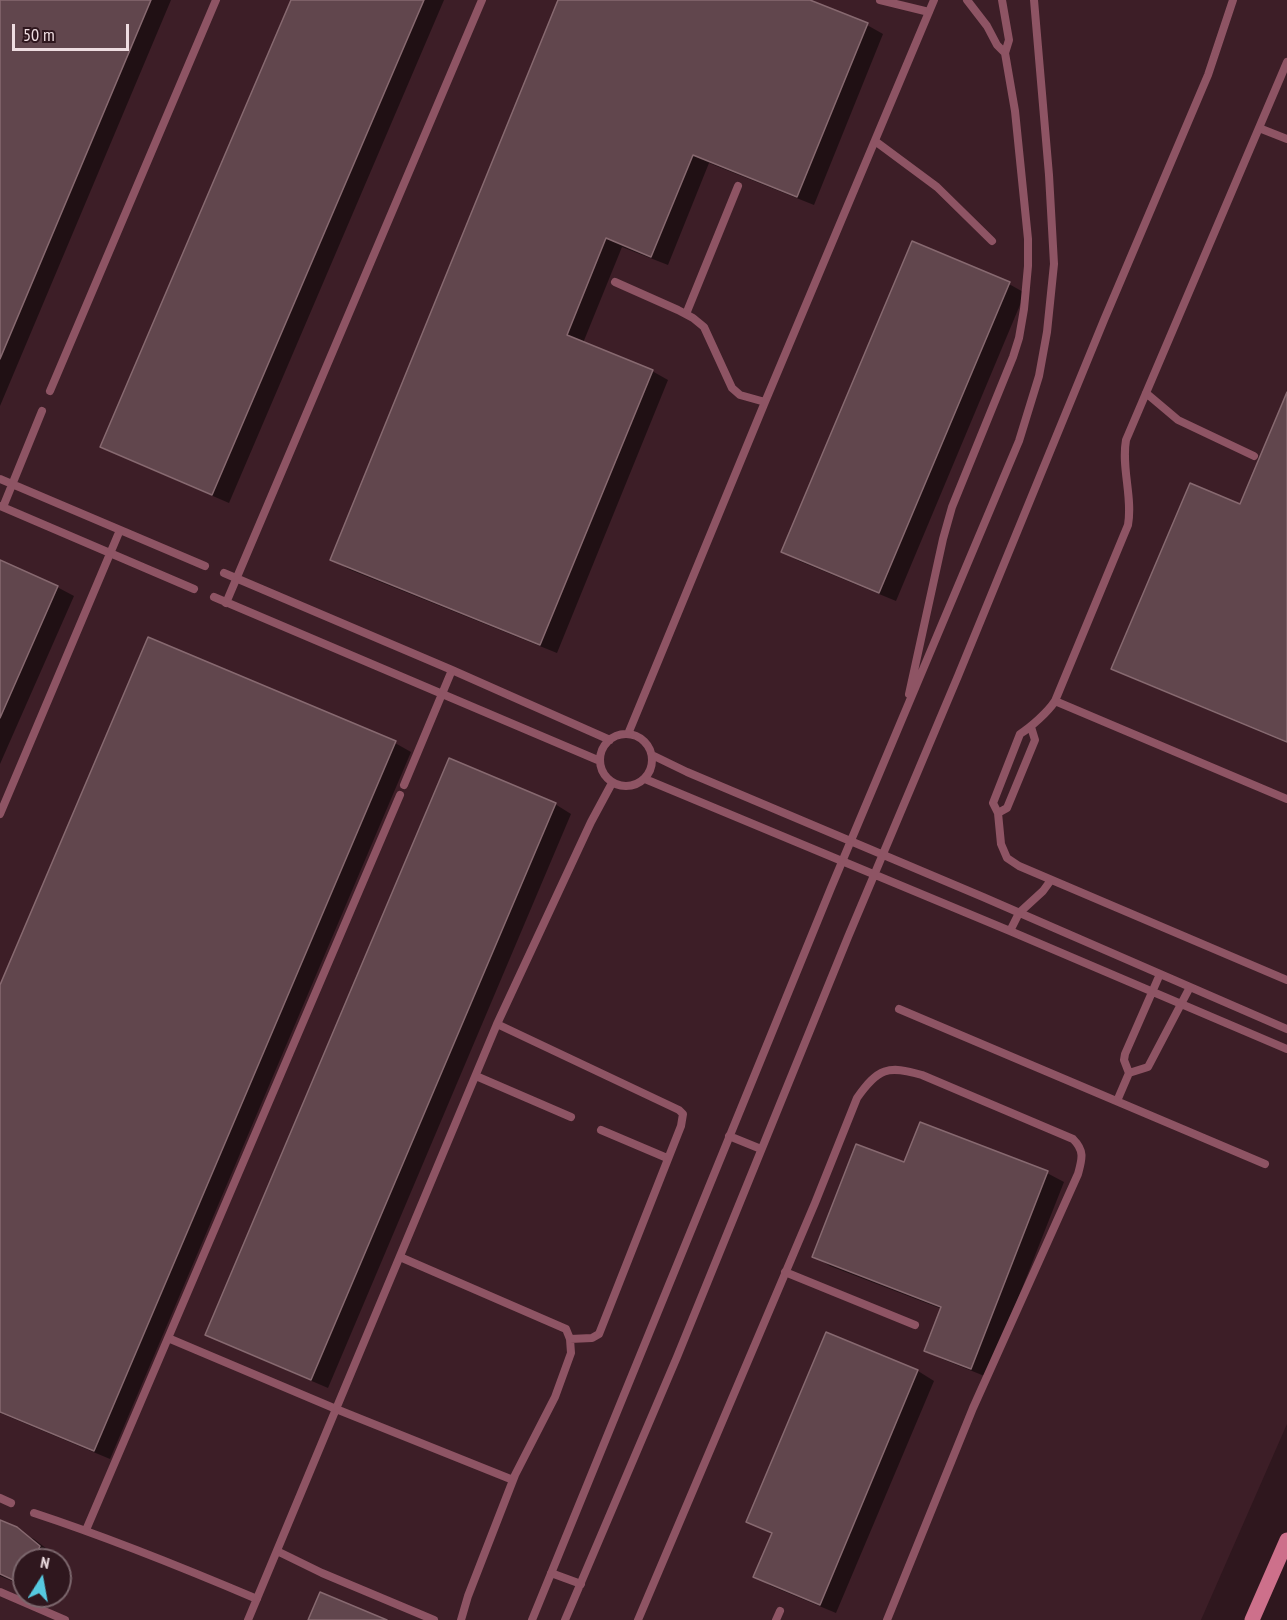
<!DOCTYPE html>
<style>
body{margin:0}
#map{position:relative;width:1287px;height:1620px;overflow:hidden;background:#2f171e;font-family:"PT Sans Narrow",sans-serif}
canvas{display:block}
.north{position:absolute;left:12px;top:1548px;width:60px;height:60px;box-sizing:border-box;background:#2f171e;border:2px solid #7b666c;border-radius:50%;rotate:11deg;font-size:16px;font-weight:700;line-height:24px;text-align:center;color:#eedde1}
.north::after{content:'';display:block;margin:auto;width:21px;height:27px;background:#56c9e0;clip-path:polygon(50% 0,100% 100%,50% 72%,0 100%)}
.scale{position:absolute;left:12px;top:24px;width:117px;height:27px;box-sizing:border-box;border:3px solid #eedde1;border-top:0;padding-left:8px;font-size:18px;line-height:21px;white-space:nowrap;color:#eedde1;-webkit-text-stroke:4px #2f171e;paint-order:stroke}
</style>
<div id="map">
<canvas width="1287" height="1620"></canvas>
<div class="north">N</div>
<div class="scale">50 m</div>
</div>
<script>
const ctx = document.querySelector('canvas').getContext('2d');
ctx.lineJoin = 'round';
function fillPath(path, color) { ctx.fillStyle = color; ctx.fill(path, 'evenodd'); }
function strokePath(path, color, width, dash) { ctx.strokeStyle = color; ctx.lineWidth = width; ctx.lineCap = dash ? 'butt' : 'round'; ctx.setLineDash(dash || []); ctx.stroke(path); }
fillPath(new Path2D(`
 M0,0H1287V1424L1201,1620H0ZM24,1560H60V1596H24Z`), '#3d1e27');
fillPath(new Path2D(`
 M0,0H171L0,406Z
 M293,0H444L229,503L118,455L102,446Z
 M560,0H806L867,25L883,34L814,205L709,163L668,265L622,247L583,343L652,371L668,380L557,653L348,569L332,559Z
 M1009,284L1025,293L896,601L799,561L783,552Z
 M1287,396V743L1129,677L1113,668L1241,506Z
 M0,562L57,587L74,596L0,764Z
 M395,743L411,752L110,1459L0,1413V989Z
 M555,804L571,814L328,1388L223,1343L207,1334Z
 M921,1123L1047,1173L1064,1182L987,1377L942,1359L925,1350L942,1309L830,1266L814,1256L905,1164Z
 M827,1334L918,1371L934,1381L836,1613L771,1586L755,1576L772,1534L748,1522Z
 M0,1522L34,1539L56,1556L54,1560H24V1586L0,1576Z`), '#0007');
const building = new Path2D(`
 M0,0H151L0,359Z
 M291,0H424L212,495L100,447Z
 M558,0H810L868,23L797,197L693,155L651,257L606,238L567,335L653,370L540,645L330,560Z
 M912,241L1010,282L879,593L781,552Z
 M1287,392V742L1111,669L1190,483L1240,504Z
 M0,560L58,586L0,718Z
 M148,637L396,741L94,1451L0,1412V985Z
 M449,758L556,803L311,1380L205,1335Z
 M920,1122L1048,1171L971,1369L924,1351L941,1307L812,1257L856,1144L904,1162Z
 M826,1332L918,1370L820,1605L753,1577L772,1533L746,1522Z
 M0,1520L17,1527L40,1546L34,1560H24V1585L0,1574Z
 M320,1592L387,1620H308Z`);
fillPath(building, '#61464d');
strokePath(building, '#876970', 1.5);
strokePath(new Path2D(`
 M880,0L929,12
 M967,0L987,26L997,45L1005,53
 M1287,62L1126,440C1121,468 1133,497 1128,525L1055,701C1048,712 1031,727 1020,734L993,803L998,813L1001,844L1007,858L1019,866L1287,980
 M1259,128L1287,139
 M875,141L937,187L992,241
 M615,282L678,310L693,318L704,327L732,388L740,395L765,402
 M686,314L738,186
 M50,391L216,0
 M1146,393L1178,420L1254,456
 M0,479L205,566
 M0,506L194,589
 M3,507L42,411
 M224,573L452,670L610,740
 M214,597L600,761
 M226,603L482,0
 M909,694L943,539L952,507L1013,357L1019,338L1024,309L1028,266V239L1015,111L1005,53L1009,40L1002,0
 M1055,701L1287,799
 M600 760a26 26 0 1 1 52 0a26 26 0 1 1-52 0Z
 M628,734L765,402L934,0
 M652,755L687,772L983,897L1287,1029
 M645,779L1010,931L1287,1049
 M404,785L452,670
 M998,813L1007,808L1035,740L1031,727
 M0,814L120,530
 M1010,931L1019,913L1043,891L1051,880
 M899,1009L1265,1164
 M497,1024L679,1110L683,1114L681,1126L599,1334L592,1338L570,1339
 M1129,1073L1148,1067L1190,987
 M476,1076L571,1117
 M1117,1101L1129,1073L1124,1060L1125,1054L1160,974
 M601,1130L667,1158
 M729,1136L761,1149
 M400,1257L566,1329L570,1339L571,1353L555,1397L515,1475L468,1596L461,1620
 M785,1272L915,1325
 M168,1338L336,1409L497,1024L591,822L612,783
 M0,1498L11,1503
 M34,1513C110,1538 184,1568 257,1599
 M86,1530L400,795
 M277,1551L322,1573L434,1620
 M551,1573L581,1584
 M0,1592L65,1620
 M248,1620L336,1409L513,1480
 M532,1620L831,888L1019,441L1039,376L1047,332L1054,264L1049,175L1034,0
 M565,1620L677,1357L848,937L958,676L1104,320L1208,75L1233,0
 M638,1620L815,1203L857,1098C878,1068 888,1065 922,1075L1073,1139C1085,1151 1082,1159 1078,1174L973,1408L887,1620
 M776,1620L780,1611`), '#8e5464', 8);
strokePath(new Path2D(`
 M1252,1620L1287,1540`), '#cd708b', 15);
</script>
